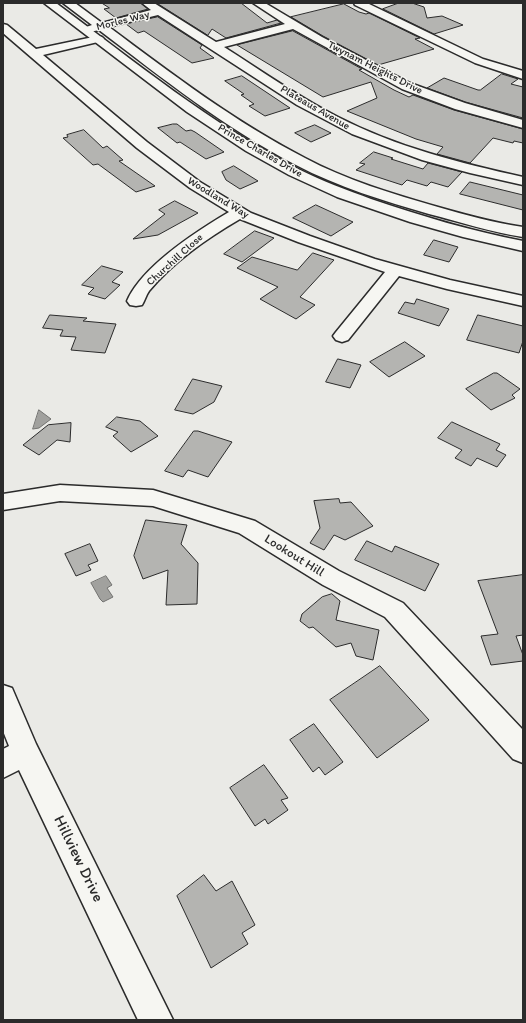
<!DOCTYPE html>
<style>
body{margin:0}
#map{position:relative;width:526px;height:1023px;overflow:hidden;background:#eaeae6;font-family:Itim,sans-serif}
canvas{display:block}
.frame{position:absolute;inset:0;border:4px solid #2b2b2b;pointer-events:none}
</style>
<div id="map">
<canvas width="526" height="1023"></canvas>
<div class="frame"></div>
</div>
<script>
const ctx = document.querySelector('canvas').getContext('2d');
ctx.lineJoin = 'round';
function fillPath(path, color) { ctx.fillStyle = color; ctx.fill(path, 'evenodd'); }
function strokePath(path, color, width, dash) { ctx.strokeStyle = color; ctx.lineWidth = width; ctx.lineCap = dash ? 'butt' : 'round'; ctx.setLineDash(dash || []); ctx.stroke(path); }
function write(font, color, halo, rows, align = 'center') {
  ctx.font = font + ' Itim,sans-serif'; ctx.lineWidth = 3; ctx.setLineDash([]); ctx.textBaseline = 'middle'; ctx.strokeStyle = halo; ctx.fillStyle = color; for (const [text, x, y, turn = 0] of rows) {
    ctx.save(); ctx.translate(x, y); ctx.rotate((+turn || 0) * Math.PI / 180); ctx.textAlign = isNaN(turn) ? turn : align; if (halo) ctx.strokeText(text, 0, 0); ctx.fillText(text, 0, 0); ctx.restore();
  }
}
const water = new Path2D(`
 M39,410L51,419L39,428L33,429Z
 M106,576L112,585L107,588L113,597L103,602L100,599L91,583Z`);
fillPath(water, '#a1a19e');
strokePath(water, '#727270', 1);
const building = new Path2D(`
 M102,3H141L148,9L116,18L104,9L109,8Z
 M157,3H241L267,23L277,20L281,23L226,38L212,29L208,35Z
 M399,3H412L424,7L427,18L442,16L463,25L434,34L383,9Z
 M344,4L359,12L366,14L369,13L420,38L415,39L434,49L378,65L323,36L291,17Z
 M158,17L202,45L200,48L214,58L192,63L144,31L138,33L126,24Z
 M293,31L362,69L359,70L394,90L409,97L413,95L454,110L523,129V143L514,141L513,143L493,138L470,163L437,154L443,147L416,139L347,111L377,98L371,82L323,97L237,45Z
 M502,74L518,79L511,84L523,87V118L465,102L427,88L444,78L478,90H480Z
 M242,76L290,108L265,116L249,106L254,104L241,95L244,94L225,81Z
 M173,124H177L186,131L191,130L195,132L224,152L206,159L180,142L177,143L158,128Z
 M315,125L331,133L311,142L295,133Z
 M84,130L103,148L107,146L123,160L119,161L155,186L136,192L98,164L93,165L63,138L68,137L67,135Z
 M374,152L393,158L391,159L423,169L428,163L462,172L448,187L431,182L427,186L407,180L402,185L356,170L365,164L360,163Z
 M234,166L258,181L240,189L226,180L222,172Z
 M470,182L523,195V210L460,194Z
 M175,201L198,213L158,235L133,239L165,214L159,210Z
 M316,205L353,222L331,236L293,218Z
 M255,231L274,238L242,262L224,254Z
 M434,240L458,247L449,262L424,255Z
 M313,253L334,260L300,297L315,305L296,319L260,299L278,287L237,268L252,257L297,270Z
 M102,266L123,272L112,282L120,285L105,299L88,294L94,288L82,285Z
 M417,299L449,309L439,326L398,313L405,302L414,304Z
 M50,315L87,318L83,321L116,324L105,353L71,350L76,337L60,336L63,330L43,328Z
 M478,315L523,326V341L519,353L467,340Z
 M405,342L425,356L389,377L370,362Z
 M338,359L361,365L350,388L326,382Z
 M494,373H497L520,389L512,395L515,398L491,410L466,389Z
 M193,379L222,386L214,402L193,414L175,410Z
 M117,417L140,421L158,436L131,452L113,436L118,432L106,427Z
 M452,422L500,444L496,450L506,455L497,467L477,458L471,466L455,458L462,450L438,438Z
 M71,423L70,442L57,440L39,455L23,445L48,425Z
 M194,431H198L232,442L208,477L188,470L183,477L165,471Z
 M339,499L340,503L351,502L373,526L345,540L334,535L324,550L310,543L320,528L314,501Z
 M146,520L187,525L181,544L198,563L197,604L166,605L168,570L143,579L134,556Z
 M367,541L392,552L395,546L439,564L425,591L355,560Z
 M90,544L98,561L88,565L91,570L76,576L65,554Z
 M523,575V635L516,636L523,655V661L491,665L481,636L498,634L478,581Z
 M332,594L340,601L336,620L379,630L373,660L356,656L351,643L336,647L313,627L309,628L300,621L302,614L322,597Z
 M380,666L429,720L377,758L330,700Z
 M314,724L343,762L325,775L319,767L313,772L290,740Z
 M264,765L288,798L281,800L288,810L268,824L265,819L255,826L230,788Z
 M204,875L216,891L232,881L255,925L242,933L248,944L211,968L177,896Z`);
fillPath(building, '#b4b4b1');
strokePath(building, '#2b2b2b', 1);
const minor = new Path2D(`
 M63,3H75L102,23L151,10L142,3H154L216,42L285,24L253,3H265L322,37L410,83L465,103L523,120V128L455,109L402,89L293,29L224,47C262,71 298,97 338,117C396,147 460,163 523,177V185L470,173L422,160L352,134L297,105L158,15L109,27C172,74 235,122 305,158C346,180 393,194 438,207C466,215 494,223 523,227V237C491,232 460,222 429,214C384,201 338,187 296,165C225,128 162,78 99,30L90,32L86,31L84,29L86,27L92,25Z
 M354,3H367L483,59L523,71V79L475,63L355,5Z
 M3,24L7,25L36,49L98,36L102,37L104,39L102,41L43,55L147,142L200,182L251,213L310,236L375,259L450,280L523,296V306L447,289L399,276L348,340L342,342L336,340L333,336L336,332L385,272L298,242L240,219C206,239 174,261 149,291C146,295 145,300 142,305L136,306L130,305L127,301C142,266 197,231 229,212L190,188L137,148L3,33Z
 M60,485L153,490L255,521L339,571L403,603L523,730V763L513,759L385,617L323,585L239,533L153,506L60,501L3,510V494Z
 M3,685L12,688L36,744L173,1020H138L19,770L3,778V749L9,746L3,731Z`);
const highway = new Path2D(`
 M44,3H56C134,61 211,124 298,169C322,181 347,190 371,199C421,216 471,231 523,241V251L463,237L410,222L337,197L289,175L246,151L187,112Z`);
strokePath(minor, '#2b2b2b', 3);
strokePath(highway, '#2b2b2b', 3);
fillPath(minor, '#f6f6f2');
fillPath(highway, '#f6f6f2');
write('11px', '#2b2b2b', '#f6f6f2', [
 ["Morles Way",123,21,-14],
 ["Twynam Heights Drive",375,68,27],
 ["Plateaus Avenue",315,108,30],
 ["Prince Charles Drive",260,151,30],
 ["Woodland Way",218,198,31],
 ["Churchill Close",175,260,-42]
]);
write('13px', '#2b2b2b', '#f6f6f2', [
 ["Lookout Hill",294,556,32]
]);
write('16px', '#2b2b2b', '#f6f6f2', [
 ["Hillview Drive",78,859,64]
]);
</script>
